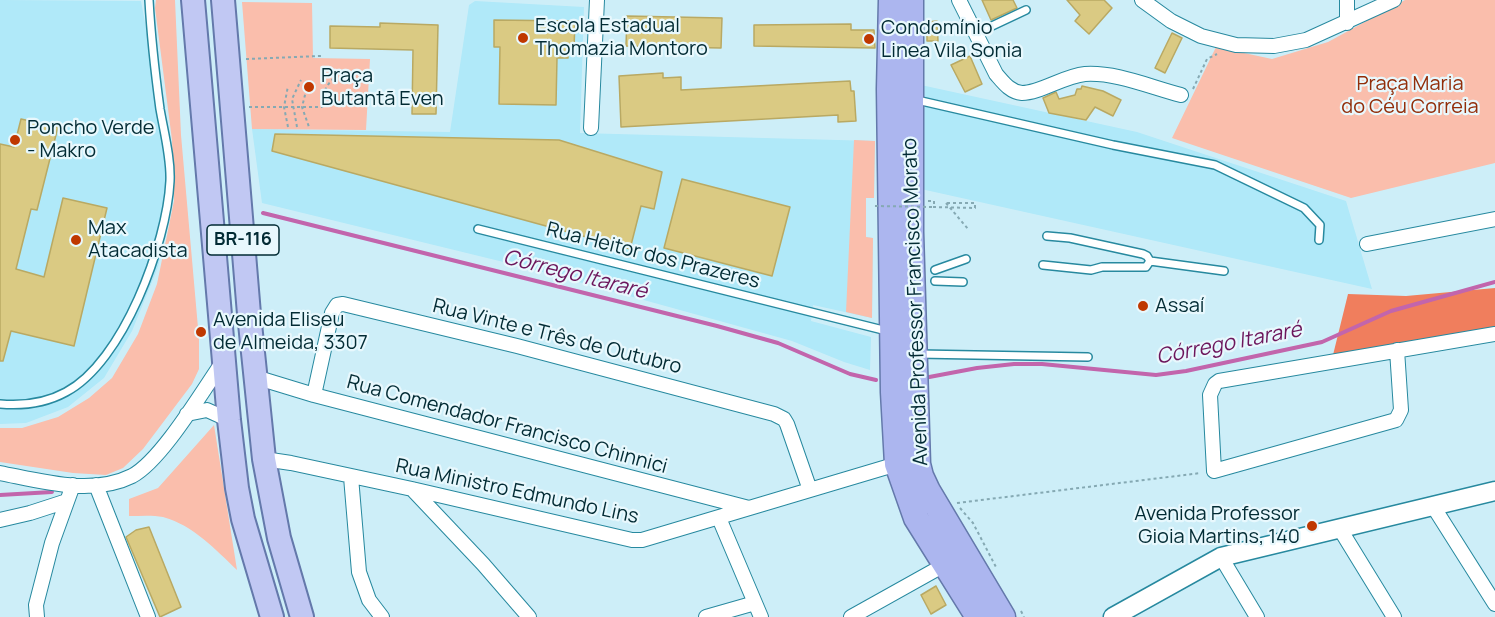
<!DOCTYPE html>
<meta charset="utf-8">
<style>
body{margin:0}
canvas{display:block;background:#cdeef8}
</style>
<canvas width="1495" height="617"></canvas>
<script>
const ctx = document.querySelector('canvas').getContext('2d');
ctx.lineJoin = 'round';
function fillPath(path, color) { ctx.fillStyle = color; ctx.fill(path, 'evenodd'); }
function strokePath(path, color, width, dash) { ctx.strokeStyle = color; ctx.lineWidth = width; ctx.lineCap = dash ? 'butt' : 'round'; ctx.setLineDash(dash || []); ctx.stroke(path); }
function write(font, color, halo, rows, align = 'center') {
  ctx.font = font + ' Manrope,sans-serif'; ctx.lineWidth = 4.5; ctx.setLineDash([]); ctx.textBaseline = 'middle'; ctx.strokeStyle = halo; ctx.fillStyle = color; for (const [text, x, y, turn = 0] of rows) {
    ctx.save(); ctx.translate(x, y); ctx.rotate((+turn || 0) * Math.PI / 180); ctx.textAlign = isNaN(turn) ? turn : align; if (halo) ctx.strokeText(text, 0, 0); ctx.fillText(text, 0, 0); ctx.restore();
  }
}
fillPath(new Path2D(`
 M0,0L141,1L157,88L172,203L158,267L132,331L104,378L68,407L26,423L0,424Z
 M475,1L584,7L580,133L875,141L874,198H866V237L873,238L872,318L813,305L811,321L871,337L870,370L844,362L792,341L528,268L262,203L252,129L450,132L469,5Z
 M921,85L1137,132L1346,201L1372,289L921,189Z`), '#b0e9f9');
fillPath(new Path2D(`
 M156,0H175L181,135L199,339V369L192,384L143,449L123,468L106,475L73,473L0,462V428H22L58,417L89,398L112,378L138,334L157,284L174,201L172,140L155,8Z
 M1405,0H1495V163L1351,198L1172,138L1216,47L1272,59L1328,42Z
 M242,2L312,3L313,58L370,59L366,130L252,129Z
 M854,140L875,141L874,198H866V237L873,238L872,318L846,312Z
 M214,425L237,570C216,550 193,525 163,517C153,515 140,516 129,516V499L158,488Z`), '#fabeac');
fillPath(new Path2D(`
 M1495,288V331L1333,355L1348,294L1406,296Z`), '#f07e5d');
strokePath(new Path2D(`
 M263,213L717,326L778,343L850,374L876,380
 M924,378L977,368L1014,364H1042L1156,375L1186,371L1322,342L1391,311L1495,282
 M0,495L52,492`), '#c265ac', 4);
const building = new Path2D(`
 M982,0H1013L1017,8L991,20Z
 M1067,0H1104L1112,8L1089,34L1075,21L1080,15Z
 M627,16L722,18L721,48L626,46Z
 M494,20L575,21L574,48H568V58H557L556,105L499,104L500,47H494Z
 M937,21L938,41H927V22Z
 M380,23L438,25L436,114H412L413,50L330,48V26L380,27Z
 M851,24V30H874L875,48L754,46V25Z
 M1172,33L1182,38L1165,73L1155,68Z
 M970,56L982,84L965,92L951,65Z
 M663,73V78L681,77V90L850,81L851,91H854L856,121L838,122V115L621,127L619,76Z
 M1082,86L1103,91L1121,100L1113,116L1095,107L1086,120L1049,113L1043,98L1056,92L1059,99L1075,95L1077,89H1081Z
 M21,119L58,127L37,210L31,209L16,269L44,277L63,198L107,208L74,346L11,331L3,361H0V144L14,147Z
 M275,134L559,140L662,172L654,209L641,206L630,249L272,151Z
 M682,179L790,207L772,276L664,248Z
 M149,527L181,607L160,617L126,537L136,530Z
 M936,586L946,605L931,614L921,595Z`);
fillPath(building, '#daca83');
strokePath(building, '#b9a963', 1.5);
const service = new Path2D(`
 M975,34L1026,10
 M917,100L1113,145L1215,165L1304,208L1320,225L1319,240
 M478,229L887,331
 M1150,261L1224,271
 M1043,265L1091,270L1102,267H1146L1150,261L1147,256L1143,254L1070,238L1047,236
 M935,270L966,259
 M935,281L963,282
 M918,354L1088,357
 M0,404C23,406 46,403 66,392C123,362 167,243 170,181C171,158 164,132 160,109C155,72 151,37 149,0`);
const minor = new Path2D(`
 M959,0L996,74C1003,82 1010,92 1022,93C1040,93 1064,76 1085,74C1116,72 1150,87 1181,95
 M1142,0L1171,21L1201,36L1236,45L1274,46L1306,40L1394,0
 M1347,0V23
 M591,128L597,0
 M1367,244L1495,219
 M1397,350L1401,410L1396,420L1214,471L1210,395L1215,384L1219,381L1495,334
 M255,377L314,395L749,508
 M314,395L332,313L337,305L343,304L517,346L774,414L784,419L787,424L810,490
 M187,414L207,410L229,420
 M264,459L291,463L412,489L632,540H642L897,464
 M0,473C41,481 92,496 132,476C162,460 203,390 224,360
 M351,477L359,572L369,600L382,617
 M96,485L148,617
 M412,489L483,564L529,617
 M1433,506L1495,604
 M719,518L761,617
 M0,520L30,513L67,501
 M1340,529L1394,617
 M1221,557L1257,617
 M37,617L36,605L52,543L73,485
 M706,617L755,603
 M851,617L946,564`);
const tertiary = new Path2D(`
 M1113,617L1221,557L1495,491`);
const primary = new Path2D(`
 M193,0L229,420L237,488L243,519L272,617
 M223,0L249,314L264,459L279,538L302,617`);
const trunk = new Path2D(`
 M891,0L889,89L893,392L897,464L916,518L978,617
 M911,0V232L918,464L921,476L928,491L1003,617`);
strokePath(service, '#27899f', 10);
strokePath(minor, '#27899f', 16);
strokePath(tertiary, '#27899f', 21);
strokePath(primary, '#6479ab', 26);
strokePath(trunk, '#6479ab', 27);
strokePath(new Path2D(`
 M246,59L321,56
 M308,83L302,107L309,127
 M1193,89L1207,59L1217,54
 M249,107H322C322,95 326,83 337,76
 M288,127L284,107L288,86
 M297,127L292,99L301,80
 M928,201H934V207
 M946,203L968,229
 M933,207L975,208V203H946
 M957,503L1201,473
 M960,508L973,523L997,569
 M1021,611L1024,617`), '#85a9b3', 2, [3, 3]);
strokePath(service, '#fff', 7);
strokePath(minor, '#fff', 14);
strokePath(tertiary, '#fff', 18);
strokePath(primary, '#c1c8f3', 22);
strokePath(trunk, '#acb6ef', 24);
strokePath(new Path2D(`
 M875,206L933,207`), '#85a9b3', 2, [3, 3]);
for (const [x, y, r, color] of [
 [523,38,6,"#bf3800"],
 [869,39,6,"#bf3800"],
 [309,87,6,"#bf3800"],
 [15,140,6,"#bf3800"],
 [76,240,6,"#bf3800"],
 [1143,306,6,"#bf3800"],
 [201,332,6,"#bf3800"],
 [1312,526,6,"#bf3800"]
]) { const dot = new Path2D(); dot.arc(x, y, r, 0, 2 * Math.PI); ctx.fillStyle = color; ctx.fill(dot); strokePath(dot, '#e8f8fd', 2); }
for (const [x, y, w] of [
 [243,240,72]
]) { const box = new Path2D(); box.roundRect(x - w / 2, y - 15, w, 30, 4.5); ctx.fillStyle = '#e8f8fd'; ctx.fill(box); strokePath(box, '#022b34', 1.5); }
write('bold 18px', '#022b34', null, [
 ["BR-116",243,240]
]);
write('20px', '#022b34', '#e8f8fd', [
 ["Escola Estadual",535,26],
 ["Thomazia Montoro",535,49],
 ["Condomínio",881,28],
 ["Linea Vila Sonia",881,51],
 ["Praça",321,76],
 ["Butantã Even",321,99],
 ["Poncho Verde",27,128],
 ["- Makro",27,151],
 ["Max",88,228],
 ["Atacadista",88,251],
 ["Assaí",1155,306],
 ["Avenida Eliseu",213,320],
 ["de Almeida, 3307",213,343],
 ["Avenida Professor",1300,514,"right"],
 ["Gioia Martins, 140",1300,537,"right"]
], 'left');
write('20px', '#922d09', '#e8f8fd', [
 ["Praça Maria",1410,84],
 ["do Céu Correia",1410,107]
]);
write('20px', '#022b34', '#e8f8fd', [
 ["Rua Heitor dos Prazeres",653,256,14],
 ["Avenida Professor Francisco Morato",916,302,-92],
 ["Rua Vinte e Três de Outubro",557,337,14],
 ["Rua Comendador Francisco Chinnici",507,425,15],
 ["Rua Ministro Edmundo Lins",517,492,12]
]);
write('italic 21px', '#6c165c', '#e8f8fd', [
 ["Córrego Itararé",575,275,14],
 ["Córrego Itararé",1229,344,-11]
]);
</script>
